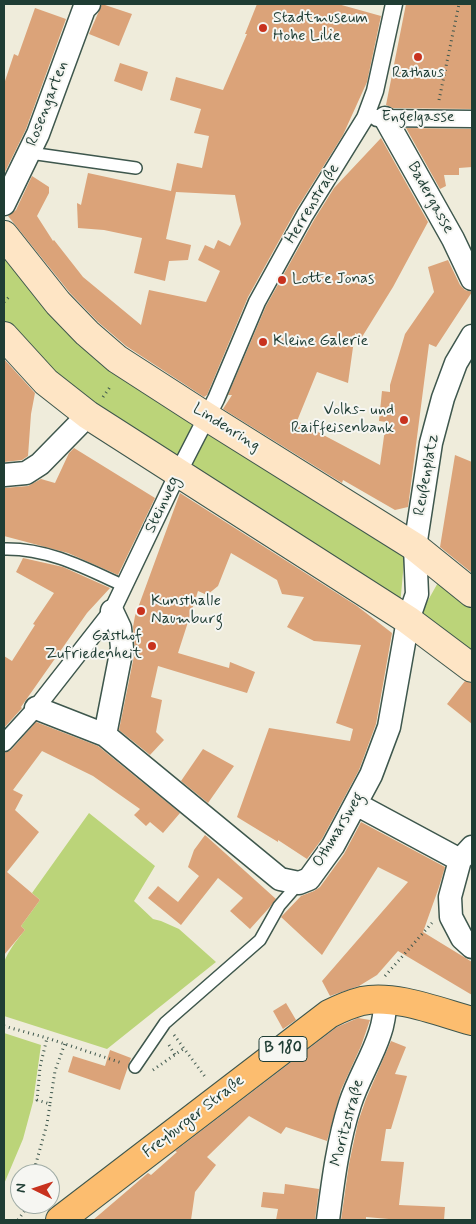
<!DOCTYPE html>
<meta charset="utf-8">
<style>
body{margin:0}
#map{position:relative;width:476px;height:1224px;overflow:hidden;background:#efecdb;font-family:Mynerve,sans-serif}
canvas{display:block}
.frame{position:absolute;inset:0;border:5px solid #1f3d34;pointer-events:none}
.north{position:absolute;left:10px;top:1164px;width:50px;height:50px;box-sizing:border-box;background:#f6f6f2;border:1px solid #a0aca6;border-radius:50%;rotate:274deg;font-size:14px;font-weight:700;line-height:20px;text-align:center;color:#1f3d34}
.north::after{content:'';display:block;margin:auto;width:18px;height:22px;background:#c8321e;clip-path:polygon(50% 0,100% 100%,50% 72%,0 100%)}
</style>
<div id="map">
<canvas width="476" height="1224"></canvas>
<div class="frame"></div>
<div class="north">N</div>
</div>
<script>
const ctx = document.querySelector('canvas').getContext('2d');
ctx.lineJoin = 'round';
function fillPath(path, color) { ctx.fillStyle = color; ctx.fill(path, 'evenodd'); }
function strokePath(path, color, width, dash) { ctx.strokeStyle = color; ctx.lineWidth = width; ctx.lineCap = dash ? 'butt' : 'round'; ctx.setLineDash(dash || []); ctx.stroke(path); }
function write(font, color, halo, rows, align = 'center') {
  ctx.font = font + ' Mynerve,sans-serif'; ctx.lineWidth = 4; ctx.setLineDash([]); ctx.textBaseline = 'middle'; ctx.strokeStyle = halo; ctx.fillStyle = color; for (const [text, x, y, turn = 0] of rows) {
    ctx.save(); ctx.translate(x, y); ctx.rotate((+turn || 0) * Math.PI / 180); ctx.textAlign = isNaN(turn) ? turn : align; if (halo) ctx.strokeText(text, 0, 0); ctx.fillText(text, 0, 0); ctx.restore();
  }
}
fillPath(new Path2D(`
 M4,250L61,322L405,550L400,606L59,383L4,324Z
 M440,579L472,604V661L417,620Z
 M89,813L155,866L134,901L153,919L161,921L179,929L216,962L107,1049L4,1016C4,999 1,980 4,964C5,955 19,937 25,930L21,926L40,900L32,893Z
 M4,1033L41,1045L33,1102L23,1139L4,1184Z`), '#bbd479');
fillPath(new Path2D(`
 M102,4L132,14L119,46L89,34Z
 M257,4H338L381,16L367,82L343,135L296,210L248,297L207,395L204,397L126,346L98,322L70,293L8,216L16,210L32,176L49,187V193L37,216L53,241L54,240L83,277L141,325L149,290L206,302L220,271L198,260L205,245L214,249L218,240L230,246L241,224L235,195L176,192L166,239L191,245L188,260L169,261L165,281L134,273L142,238L104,230L78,228L77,203L81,205L88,173L171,191L177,163L202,168L209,136L194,133L201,109L170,100L176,77L223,90L247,34H245Z
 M406,4H472V109L393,108L386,105Z
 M35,8L66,19L26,129L4,174V84L14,54L18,56Z
 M120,63L148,72L142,91L114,81Z
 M406,128L472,129V167L459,168V175H444L446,186L440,189Z
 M381,138L428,222L393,287L362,337L355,333L348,383L317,372L297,421L380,465L386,422L379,421L382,391L390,392V385L405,334L434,292L428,267L448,260L460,285L465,290L472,292L436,347L429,344L408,507L395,510L343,480L342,483L223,409L232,395H228L266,306L314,220L334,188Z
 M4,359L35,393L31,414L28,456L22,460L4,462Z
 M74,448L155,498L118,575L68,553L4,536V488L28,486L41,479L55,483L69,453Z
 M455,455L472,462V573L440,547Z
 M180,493L357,606L392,633L376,724L359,770L322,839L307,859L278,840V842L237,817L269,728L350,741L353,729L336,723L361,645L314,641L287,627L304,597L282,594L277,580L231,553L218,586L207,595L198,591L178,653L229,668L230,662L255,672L247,693L158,666L151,697L162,700L156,732L164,740L150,755L119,730L135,651L133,627L135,616Z
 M23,558L63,567L110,588L87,613L21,707L22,708L4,728V656L12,661L35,625L33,624L54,593L16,572Z
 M465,681L472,683V724L447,704Z
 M36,722L98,746L180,813L163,833L150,822L146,826L134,815L140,809L93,776L42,751L13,790L23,795L15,810L39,832L7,872L40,900L21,926L25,930L4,955V753L11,750Z
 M203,749L234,766L208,803L181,781Z
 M361,822L445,867L439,887L423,932L472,962V995L398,951L377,975L359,986L330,996L322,981L408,882L378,867L322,955L281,917L301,896L314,891L320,887L344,854Z
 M205,835L276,899L269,908L250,929L230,911L243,898L218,878L181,925L148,898L158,886L178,902L199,876L188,867L194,850Z
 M286,1003L296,1020L283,1029L273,1011Z
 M358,1018L370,1020L361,1046L341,1090L327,1141L286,1127L281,1134L249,1116L207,1157L216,1165L195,1192L191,1220H93L148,1173L151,1175L177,1152L175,1151L337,1027Z
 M391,1041L406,1047L395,1074L407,1076L391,1129H386L381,1161L404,1162L399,1205L445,1207L444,1220H400L366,1217V1220H341L349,1164L358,1122L366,1099Z
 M110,1050L131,1058L120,1090L68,1072L73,1056L105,1066Z
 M285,1184L319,1189L315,1220H276L278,1209L261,1207L263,1192L284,1194Z`), '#dba379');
const service = new Path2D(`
 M30,153L136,168
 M4,549C48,548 85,568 124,586
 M135,1067L165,1023L260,940L279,906L299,883`);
const pedestrian = new Path2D(`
 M377,118L472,119
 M4,743L36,708L112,611L178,473L216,399L257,302L305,215L365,118L375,91L394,4`);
const minor = new Path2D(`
 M385,118L453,239L472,279
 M4,204L38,134L84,9L89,4
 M4,475L26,473L40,464L88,415
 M36,708L105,735L280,879L299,883L309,879L333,846L371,775L389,727L408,620L417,594L415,547L431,443L443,398L456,363L472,336
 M105,735L122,648L120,628L112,611
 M356,804L460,860
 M472,847L460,860L450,897L451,917L462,938L472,947
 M328,1220C333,1181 338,1141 350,1104C358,1079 372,1058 380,1033C384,1022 385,1011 386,999`);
const secondary = new Path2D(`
 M4,235L58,303L87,333L117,359L196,410L415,547L472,593
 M4,336L46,382L88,415L408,620L472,668`);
const primary = new Path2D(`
 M60,1220L329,1014C339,1009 350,1004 362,1001C395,994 439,1012 472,1021`);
strokePath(service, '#3e574d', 14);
strokePath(pedestrian, '#3e574d', 19);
strokePath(minor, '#3e574d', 25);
strokePath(secondary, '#3e574d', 30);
strokePath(primary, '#3e574d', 30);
strokePath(new Path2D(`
 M439,100L459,4
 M4,302L10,296
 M103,397L110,387
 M385,976L432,923
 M4,1026L47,1038L122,1063
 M174,1035L206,1078
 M169,1045L175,1055
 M153,1070L183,1049
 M50,1103L55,1071L65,1043
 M33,1174L47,1124L50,1104L37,1100L40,1067L47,1038
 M18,1220L25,1210L26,1204`), '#3e574d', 3, [1, 4]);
strokePath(service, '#fff', 11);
strokePath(pedestrian, '#fff', 16);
strokePath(minor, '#fff', 22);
strokePath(secondary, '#fee5c5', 28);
strokePath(primary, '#fcbd6f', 28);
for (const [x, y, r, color] of [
 [263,28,5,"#c8321e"],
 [418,57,5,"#c8321e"],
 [282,280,5,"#c8321e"],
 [263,342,5,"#c8321e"],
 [404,420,5,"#c8321e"],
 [141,611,5,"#c8321e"],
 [152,646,5,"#c8321e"]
]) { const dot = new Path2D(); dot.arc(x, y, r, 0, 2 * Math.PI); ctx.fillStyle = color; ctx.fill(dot); strokePath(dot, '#f6f6f2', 2); }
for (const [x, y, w] of [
 [283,1049,48]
]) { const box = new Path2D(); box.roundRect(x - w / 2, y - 12.5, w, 25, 4); ctx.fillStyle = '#f6f6f2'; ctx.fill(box); strokePath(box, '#1f3d34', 1); }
write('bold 15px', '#1f3d34', null, [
 ["B 180",283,1049]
]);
write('16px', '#1f3d34', '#f6f6f2', [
 ["Stadtmuseum",273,19],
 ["Hohe Lilie",273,37],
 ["Rathaus",418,74,"center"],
 ["Lotte Jonas",292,280],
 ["Kleine Galerie",273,342],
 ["Volks- und",394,411,"right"],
 ["Raiffeisenbank",394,429,"right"],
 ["Kunsthalle",151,602],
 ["Naumburg",151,620],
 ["Gasthof",142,637,"right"],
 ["Zufriedenheit",142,655,"right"]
], 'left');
write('16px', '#1f3d34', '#f6f6f2', [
 ["Rosengarten",48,104,-69],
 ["Engelgasse",418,118],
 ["Badergasse",430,198,61],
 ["Herrenstraße",313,204,-59],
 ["Lindenring",226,428,32],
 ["Reußenplatz",427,475,-80],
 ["Steinweg",163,505,-65],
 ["Othmarsweg",339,830,-59],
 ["Freyburger Straße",194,1117,-38],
 ["Moritzstraße",348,1123,-75]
]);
</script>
